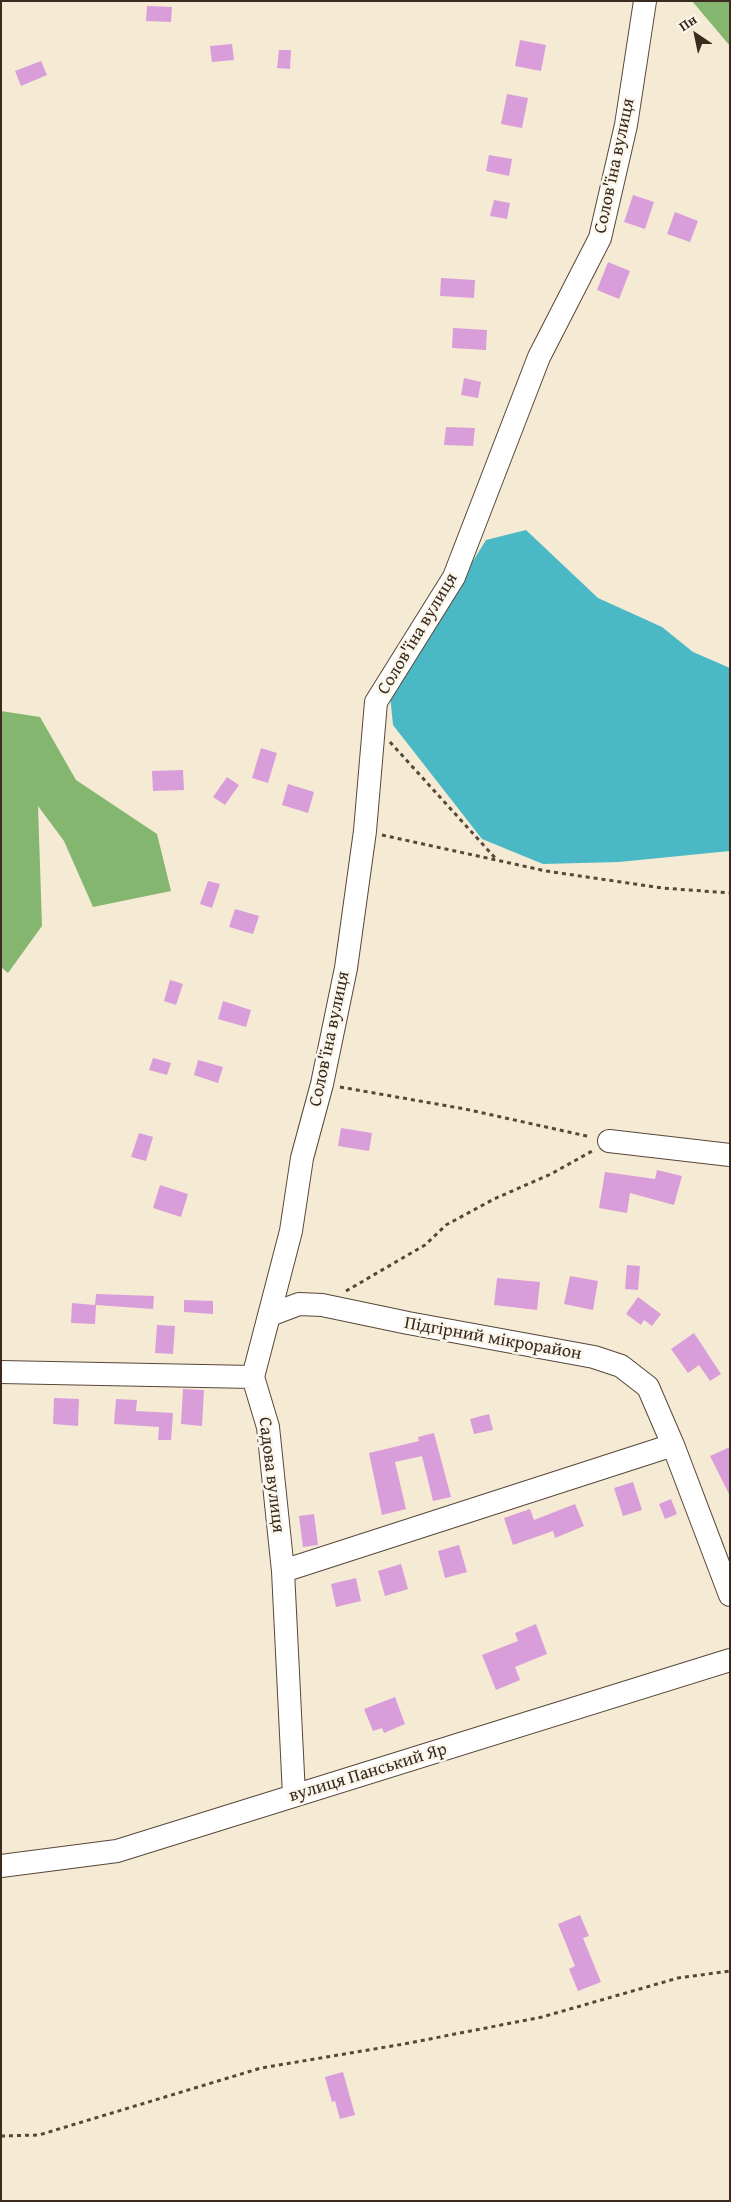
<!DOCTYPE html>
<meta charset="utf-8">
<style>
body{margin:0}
#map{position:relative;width:731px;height:2202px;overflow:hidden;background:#f5ead4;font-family:"Gentium Book Plus",serif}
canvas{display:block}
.frame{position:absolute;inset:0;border:2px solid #3b2a1e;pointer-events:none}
.north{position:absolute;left:671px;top:10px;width:50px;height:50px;-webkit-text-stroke:4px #fbf7ec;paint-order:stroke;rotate:326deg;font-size:14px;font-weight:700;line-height:20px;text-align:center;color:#3b2a1e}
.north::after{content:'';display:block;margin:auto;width:18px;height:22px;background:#3b2a1e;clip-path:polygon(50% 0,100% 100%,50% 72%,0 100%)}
</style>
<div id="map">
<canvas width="731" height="2202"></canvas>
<div class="frame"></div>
<div class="north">Пн</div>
</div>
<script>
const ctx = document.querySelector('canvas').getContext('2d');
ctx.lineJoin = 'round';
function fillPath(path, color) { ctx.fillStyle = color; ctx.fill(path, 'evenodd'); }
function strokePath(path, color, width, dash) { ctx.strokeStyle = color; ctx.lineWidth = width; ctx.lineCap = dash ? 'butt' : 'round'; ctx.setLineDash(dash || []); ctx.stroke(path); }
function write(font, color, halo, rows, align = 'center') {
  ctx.font = font + ' "Gentium Book Plus",serif'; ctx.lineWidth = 5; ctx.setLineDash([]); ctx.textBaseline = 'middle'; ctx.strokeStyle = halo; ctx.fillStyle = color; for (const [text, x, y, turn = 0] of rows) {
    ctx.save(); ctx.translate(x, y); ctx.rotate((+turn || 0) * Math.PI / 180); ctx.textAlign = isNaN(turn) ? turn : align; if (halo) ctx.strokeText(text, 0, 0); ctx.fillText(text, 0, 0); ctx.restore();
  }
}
fillPath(new Path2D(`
 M692,1H730V46Z
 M1,711L40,717L76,780L157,834L171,891L93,907L64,841L38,806L42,926L8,973L1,967Z`), '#85b670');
fillPath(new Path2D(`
 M526,530L598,598L662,627L693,652L730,668V851L619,862L543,864L482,839L393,725L390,695L486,540Z`), '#4bb9c5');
fillPath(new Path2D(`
 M147,6L172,7L171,22L146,21Z
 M520,40L546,45L541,71L515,66Z
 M232,44L234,60L212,62L210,46Z
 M279,50H291L290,69L277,68Z
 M41,61L47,75L21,86L15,71Z
 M507,94L528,98L522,128L501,124Z
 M489,155L512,159L509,176L486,171Z
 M633,195L654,202L645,229L624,222Z
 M494,200L510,203L507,219L490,216Z
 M675,212L698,221L690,242L667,234Z
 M608,262L630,271L619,299L597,290Z
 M441,278L475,280L474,298L440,296Z
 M453,328L487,330L486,350L452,348Z
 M464,378L481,382L478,398L461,395Z
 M446,427L475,428L473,446L444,445Z
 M261,748L277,753L268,783L252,778Z
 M183,770L184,790L153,791L152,771Z
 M227,777L239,785L225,805L213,797Z
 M288,784L314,792L308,813L282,805Z
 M208,881L220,884L212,908L200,904Z
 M235,909L259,916L253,934L229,927Z
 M170,980L183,984L176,1005L164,1001Z
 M223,1001L251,1010L246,1027L218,1019Z
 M153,1058L171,1063L167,1075L149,1070Z
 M198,1060L223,1067L218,1083L194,1075Z
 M341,1128L372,1133L369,1151L338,1146Z
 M139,1133L153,1137L146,1161L131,1157Z
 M657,1170L682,1176L674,1205L630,1193L627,1213L599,1208L605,1172L655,1179Z
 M160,1185L188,1194L181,1217L153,1208Z
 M627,1265L640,1266L638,1290L625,1289Z
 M570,1276L598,1281L593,1310L564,1304Z
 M497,1278L540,1282L537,1310L494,1305Z
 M96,1294L154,1296L153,1309L96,1305L95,1324L71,1323L72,1303L95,1305Z
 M638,1297L661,1314L652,1326L644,1320L641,1325L626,1314Z
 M184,1300L213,1301V1314L184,1312Z
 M157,1325L175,1326L173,1354L155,1353Z
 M694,1333L721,1374L710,1381L699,1365L688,1373L671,1349Z
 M183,1389L204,1390L202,1426L181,1424Z
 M54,1398L79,1399L78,1426L53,1424Z
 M116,1399L137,1400L136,1411L173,1413L171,1440H158L159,1427L114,1424Z
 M489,1414L493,1430L474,1434L470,1419Z
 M434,1433L451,1497L433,1501L422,1456L395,1462L406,1509L382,1515L369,1453L419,1441L418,1437Z
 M730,1447V1496L710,1456Z
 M633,1482L642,1510L623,1516L614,1488Z
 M671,1499L677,1514L665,1519L659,1504Z
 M575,1504L584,1526L555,1538L553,1531L513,1545L504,1518L530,1509L534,1520Z
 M314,1514L318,1545L303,1547L299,1516Z
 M459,1545L467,1572L445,1578L438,1551Z
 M401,1564L408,1589L385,1596L378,1571Z
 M356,1578L361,1601L336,1607L331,1584Z
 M536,1624L547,1654L515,1667L520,1680L496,1690L482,1655L518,1641L515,1633Z
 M395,1697L405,1724L384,1733L382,1728L373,1731L364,1709Z
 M580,1915L589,1936L583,1938L601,1982L578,1991L569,1969L575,1966L558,1924Z
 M343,2072L355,2115L340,2119L335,2101L332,2102L325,2077Z`), '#d99eda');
const minor = new Path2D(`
 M609,1141L730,1155
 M270,1315L299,1304L322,1305L408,1323L594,1357L621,1366L648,1387L673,1445L730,1595
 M1,1372L253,1377L268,1427L283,1571L294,1795
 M253,1377L291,1231L302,1158L322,1084L346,968L365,831L376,702L454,577L539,357L600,238L626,125L645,1
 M283,1571L673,1445
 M1,1866L117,1851L730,1660`);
strokePath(minor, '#574739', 24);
strokePath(new Path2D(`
 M390,742L497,860
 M382,835L546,871L662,888L730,893
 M340,1087L465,1109L591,1137
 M346,1291L425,1245L446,1225L494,1199L551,1174L594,1150
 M1,2136L39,2135L261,2068L404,2044L542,2017L678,1978L730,1971`), '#574739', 3, [4, 4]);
strokePath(minor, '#fff', 22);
write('18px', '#3b2a1e', '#fbf7ec', [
 ["Солов'їна вулиця",615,166,-78],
 ["Солов'їна вулиця",418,634,-59],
 ["Солов'їна вулиця",330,1039,-78],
 ["Підгірний мікрорайон",493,1339,10],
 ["Садова вулиця",271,1475,83],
 ["вулиця Панський Яр",368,1773,-17]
]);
</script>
